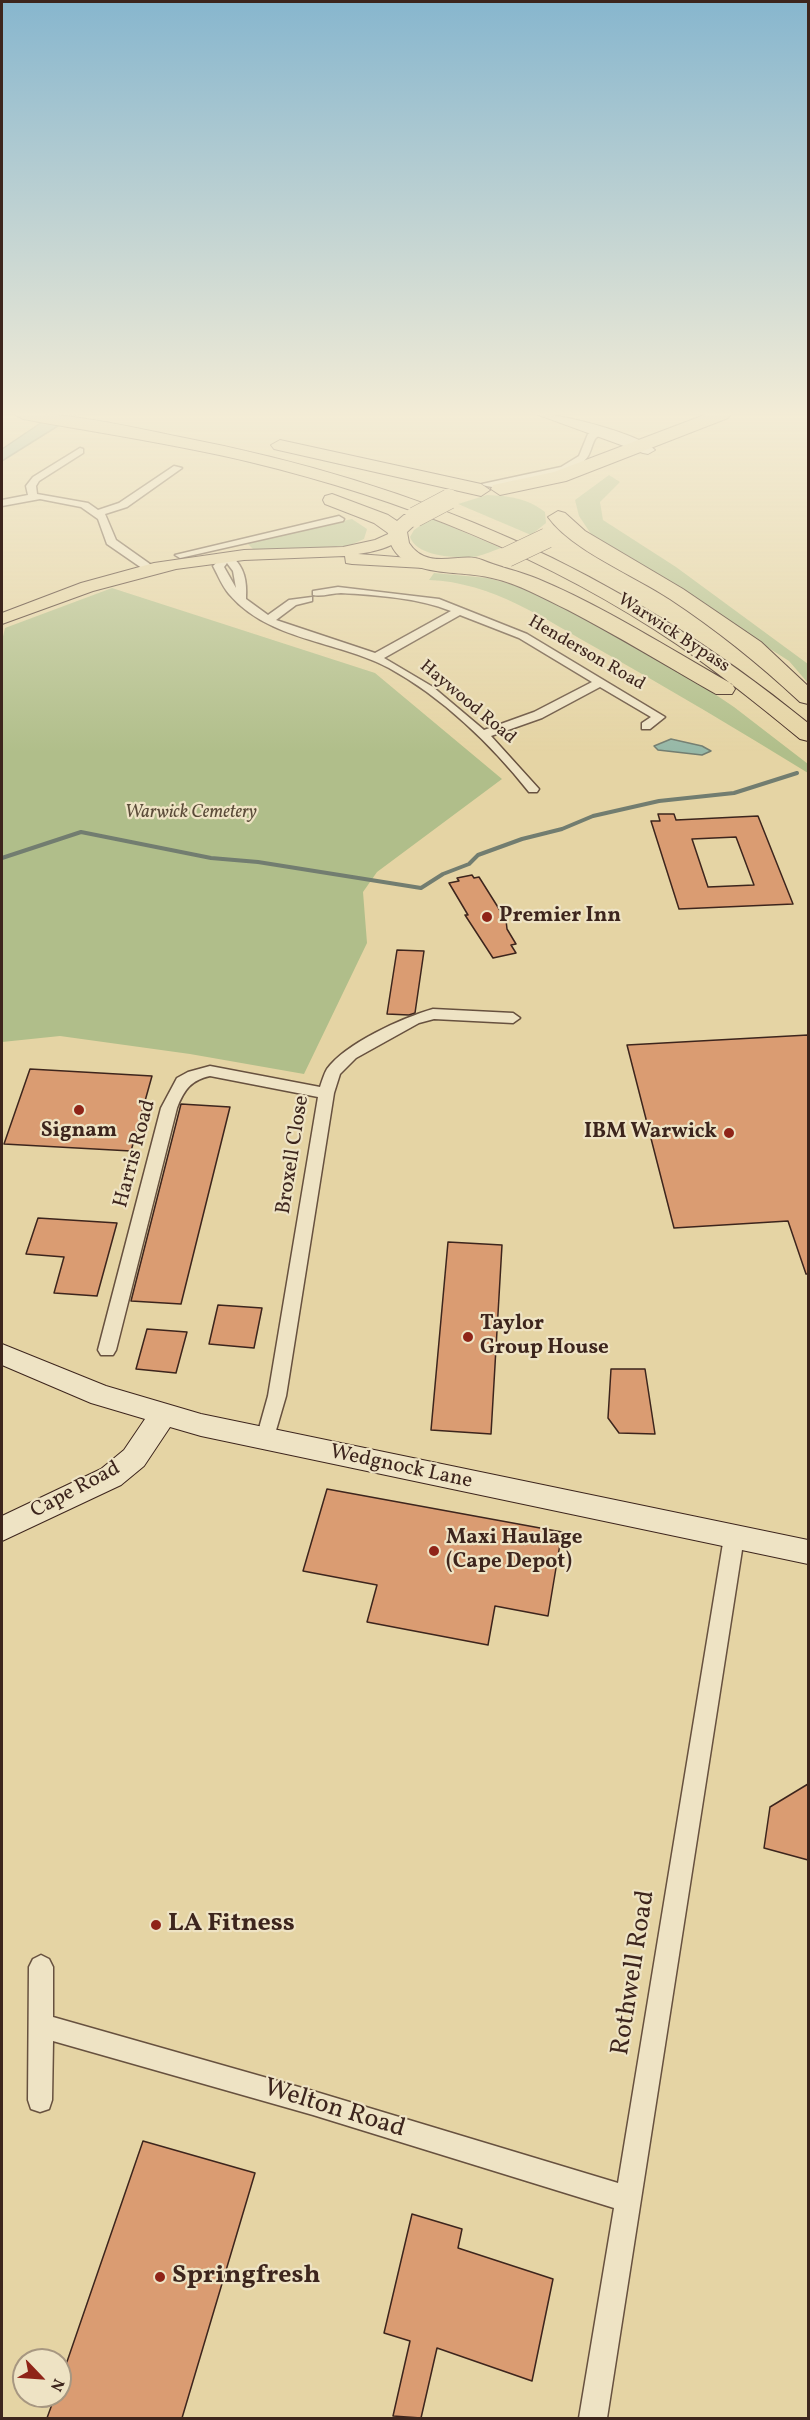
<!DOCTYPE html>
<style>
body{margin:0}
#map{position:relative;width:810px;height:2420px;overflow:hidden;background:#e5d4a4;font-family:Vollkorn,serif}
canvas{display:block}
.frame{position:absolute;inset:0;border:3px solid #3d251d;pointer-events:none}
.north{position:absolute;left:12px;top:2348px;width:60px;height:60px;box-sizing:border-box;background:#eee3c4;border:2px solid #a79781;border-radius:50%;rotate:115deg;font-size:16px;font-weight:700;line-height:24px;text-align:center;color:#3d251d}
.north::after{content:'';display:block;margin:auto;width:21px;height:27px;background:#8f2418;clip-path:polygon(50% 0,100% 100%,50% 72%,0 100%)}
</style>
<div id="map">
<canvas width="810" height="2420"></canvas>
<div class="frame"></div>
<div class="north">N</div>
</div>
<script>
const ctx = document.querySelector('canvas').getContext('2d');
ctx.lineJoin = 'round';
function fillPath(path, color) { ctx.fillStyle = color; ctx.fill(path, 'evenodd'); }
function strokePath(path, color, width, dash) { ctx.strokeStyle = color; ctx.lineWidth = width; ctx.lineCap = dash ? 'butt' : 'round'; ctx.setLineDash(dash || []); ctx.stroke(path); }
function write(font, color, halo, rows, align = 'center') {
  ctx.font = font + ' Vollkorn,serif'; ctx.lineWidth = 4.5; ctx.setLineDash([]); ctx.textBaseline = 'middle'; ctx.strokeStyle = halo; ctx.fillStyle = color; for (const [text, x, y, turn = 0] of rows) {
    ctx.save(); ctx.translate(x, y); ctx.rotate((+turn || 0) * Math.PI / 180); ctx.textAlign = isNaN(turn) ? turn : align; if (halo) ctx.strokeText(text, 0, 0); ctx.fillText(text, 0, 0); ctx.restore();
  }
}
fillPath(new Path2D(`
 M609,475L620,482L600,502L603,520L676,567L808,664V683L789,661L591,534L579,516L575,500Z
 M487,495C509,496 527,498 545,512L546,523L531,535L458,504Z
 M431,518L501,548C492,551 482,556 473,557C456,558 417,557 410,537L414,530Z
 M352,519L367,529L364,539L348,546L254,550L246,542Z
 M434,573L488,578L524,588L664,660L734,707L808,764V773C740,731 671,690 600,650C546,620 492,582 429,580Z
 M112,588L375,673L502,779L377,872L363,892L367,943L304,1074L190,1054L60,1036L2,1042V641L5,628Z`), '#b0be8a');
const water = new Path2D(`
 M54,414H77L2,461V449Z
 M671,739L702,746L711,751L702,755L658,750L654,746Z`);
fillPath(water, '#96b8a7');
strokePath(water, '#727d70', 1.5);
strokePath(new Path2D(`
 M2,858L81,832L211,858L258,862L421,888L443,874L469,864L478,855L522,839L562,829L593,816L659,801L734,793L797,773`), '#727d70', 4);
const building = new Path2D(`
 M658,814H674L676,820L758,816L793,904L679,909L651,821H660ZM736,837L754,885L708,887L692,839Z
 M472,875L474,878L479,877L506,920L507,929L516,944L511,945L516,953L493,958L465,915H468L449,883L459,881L457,878Z
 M397,950L424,951L415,1013L409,1015L387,1014Z
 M808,1035V1274H806L788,1221L674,1228L627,1045Z
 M30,1069L152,1076L131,1151L4,1144Z
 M181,1104L230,1107L181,1304L131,1301Z
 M38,1218L117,1223L97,1296L54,1293L64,1257L26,1254Z
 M448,1242L502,1245L491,1434L431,1430Z
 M218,1305L262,1308L254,1348L209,1344Z
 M147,1329L187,1332L176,1373L136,1369Z
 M611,1369H645L655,1434L619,1433L608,1418Z
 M327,1489L562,1532L548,1616L495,1606L488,1645L367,1622L377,1585L303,1571Z
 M808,1784V1860L764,1848L770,1807Z
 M143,2141L255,2173L182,2418H47L55,2396H60V2382Z
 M412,2214L462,2229L458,2248L553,2279L532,2381L437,2348L421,2418L393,2416L410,2341L384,2333Z`);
fillPath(building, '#da9c72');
strokePath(building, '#3d251d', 1.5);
const street = new Path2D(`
 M601,428L606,431C603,434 597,436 595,439C591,446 591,454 585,460C572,474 497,495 482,484L561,467L579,456L588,434Z
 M80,448L83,449V453L39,481L36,486L37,494L88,503L98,510L119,503L174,466L182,468L127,507L105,514L116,540L157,569V573H149L107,544L98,519L81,507L40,499L2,506V500L28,495L26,486L33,477Z
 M339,516L344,519L343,521L180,558L175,555Z
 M223,556H231C245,567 247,582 246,599L268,615L289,600L312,597V601L296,605L276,620L375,653L451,611C418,598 377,595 341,593C332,593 322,597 313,595V591L338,587L439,599L527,634L665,717L650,729H642V723L651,717L600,687L542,718L491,736L539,789L537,792H529C491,744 442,697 389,668C336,640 269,641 229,594C222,586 218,575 213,566ZM227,563L233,571L236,588L224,567ZM460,615L519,638L592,682L534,712L484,730L433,687L384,658Z
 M433,1009L513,1013L520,1018L513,1023L434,1019L419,1023L356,1058L340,1074L334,1093L286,1396L272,1444L265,1447L258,1444L256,1439L268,1396L318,1097L210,1076C191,1080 184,1090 177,1108L116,1350L113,1355H101L98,1350L161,1108L177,1078L188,1072L210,1066L320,1087C322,1081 324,1074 327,1069C346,1043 402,1018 433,1009Z
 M734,1529L741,1531L744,1537L607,2418H579L614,2208L313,2115L53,2041L52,2100L49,2109L40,2112L31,2109L28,2100L29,1967L33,1959L41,1955L49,1959L53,1967V2017L313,2091L618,2183L724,1537L727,1531Z`);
const secondary = new Path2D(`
 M536,414C560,413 640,434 655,450L648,454L643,453Z
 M2,1344L106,1386L201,1414L808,1540V1564L201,1436L170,1427L144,1466L121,1485L2,1541V1516L101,1469L124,1450L145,1419L91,1403L2,1365Z`);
const primary = new Path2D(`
 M397,530L403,531L405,535C395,547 373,552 358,554L436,560L442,561L445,565L442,569L352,564L346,563L345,556L244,560L176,569L93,591L2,624V613L81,583L154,563L244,550L343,547L375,540Z`);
const highway = new Path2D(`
 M14,414C69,412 126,426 180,437C419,483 619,569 808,723V741L800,739C760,706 720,674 678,645C550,558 400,498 250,462C175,444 99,433 23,419Z
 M707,414H731L728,418L566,481L500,495L491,489L493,485L554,472Z
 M280,440L481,484L490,490L481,496L274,449L271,445Z
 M332,494L388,515L397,521L404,515H418L421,519L407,532L409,543C428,572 461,551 482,560C498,567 519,571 538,579C605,607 668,648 732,684L735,689L732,694H716C667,666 618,636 568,610C543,598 519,584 492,578C458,569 394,580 388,533L374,523L325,504L323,500L325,496Z
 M558,511L565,513L585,531L683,589L761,642L808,686V704L800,702C758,663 717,630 670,599C636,576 571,550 548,517Z`);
strokePath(street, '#67513f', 3);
strokePath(secondary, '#3d251d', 2);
strokePath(primary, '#3d251d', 2);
strokePath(highway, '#3d251d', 2);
fillPath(street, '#eee3c4');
fillPath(secondary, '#eee3c4');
fillPath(primary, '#e5d4a4');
fillPath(highway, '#e5d4a4');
const highwayBridge = new Path2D(`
 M415,517L449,499
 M507,557L547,538`);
strokePath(highwayBridge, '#3d251d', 21, []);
strokePath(highwayBridge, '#e5d4a4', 20);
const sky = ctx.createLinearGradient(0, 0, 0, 753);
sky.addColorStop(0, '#87b6ce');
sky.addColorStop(0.55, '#f3ecd6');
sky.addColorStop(1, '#f3ecd600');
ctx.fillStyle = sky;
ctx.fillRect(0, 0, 810, 753);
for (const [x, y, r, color] of [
 [487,917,6,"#8f2418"],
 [79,1110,6,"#8f2418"],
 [729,1133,6,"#8f2418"],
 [468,1337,6,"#8f2418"],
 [434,1551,6,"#8f2418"],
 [156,1925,6,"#8f2418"],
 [160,2277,6,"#8f2418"]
]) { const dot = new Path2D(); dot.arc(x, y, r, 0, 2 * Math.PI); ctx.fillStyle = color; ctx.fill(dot); strokePath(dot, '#eee3c4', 2); }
write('18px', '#3d251d', '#eee3c4', [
 ["Warwick Bypass",673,634,33],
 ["Henderson Road",586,654,30],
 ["Haywood Road",467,703,40]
]);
write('italic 18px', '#5a4b38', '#eee3c4', [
 ["Warwick Cemetery",191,814]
]);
write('bold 21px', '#3d251d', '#eee3c4', [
 ["Premier Inn",499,917],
 ["Signam",79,1132,"center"],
 ["IBM Warwick",717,1133,"right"],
 ["Taylor",480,1325],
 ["Group House",480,1349],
 ["Maxi Haulage",446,1539],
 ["(Cape Depot)",446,1563]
], 'left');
write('21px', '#3d251d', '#eee3c4', [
 ["Harris Road",136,1154,-75],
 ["Broxell Close",294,1155,-81],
 ["Wedgnock Lane",401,1468,12],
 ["Cape Road",76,1491,-28]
]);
write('bold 26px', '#3d251d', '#eee3c4', [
 ["LA Fitness",168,1925],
 ["Springfresh",172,2277]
], 'left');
write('26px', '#3d251d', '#eee3c4', [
 ["Rothwell Road",635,1973,-81],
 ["Welton Road",334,2110,17]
]);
</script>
